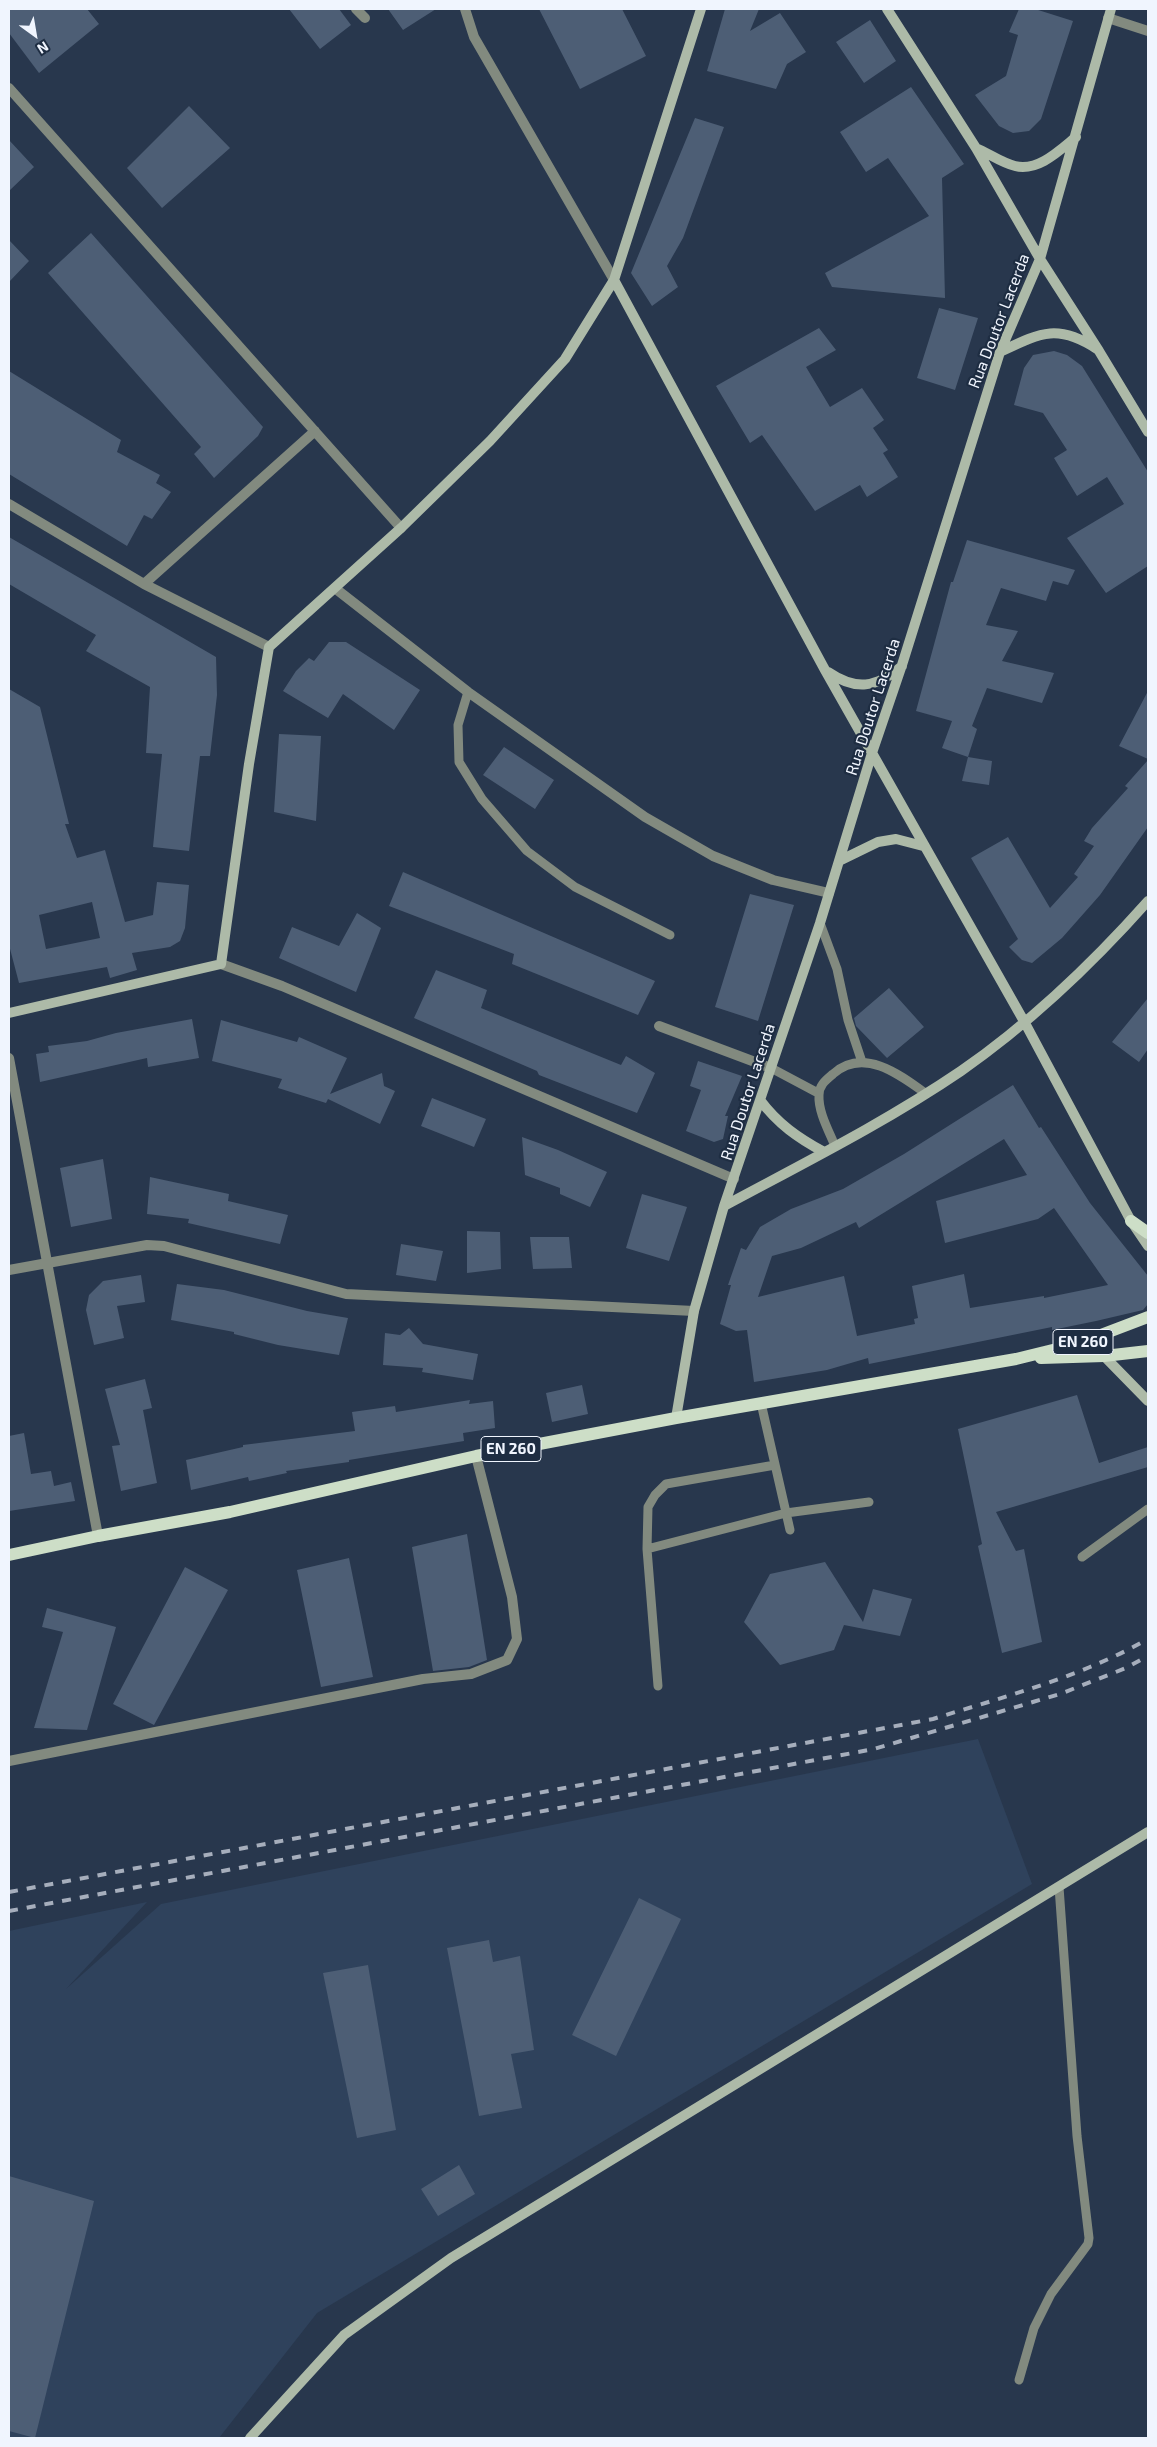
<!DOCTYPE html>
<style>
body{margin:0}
#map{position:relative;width:1157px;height:2447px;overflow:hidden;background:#28374d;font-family:"Exo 2",sans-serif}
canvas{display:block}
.frame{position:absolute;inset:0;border:10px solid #f0f5fe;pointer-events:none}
.north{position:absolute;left:10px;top:10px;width:50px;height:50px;-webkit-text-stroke:4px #1e2d42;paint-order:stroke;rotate:148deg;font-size:14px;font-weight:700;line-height:20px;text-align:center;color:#f0f5fe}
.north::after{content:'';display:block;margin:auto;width:18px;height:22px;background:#f0f5fe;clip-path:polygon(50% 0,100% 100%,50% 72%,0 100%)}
</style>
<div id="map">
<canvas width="1157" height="2447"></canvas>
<div class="frame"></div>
<div class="north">N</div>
</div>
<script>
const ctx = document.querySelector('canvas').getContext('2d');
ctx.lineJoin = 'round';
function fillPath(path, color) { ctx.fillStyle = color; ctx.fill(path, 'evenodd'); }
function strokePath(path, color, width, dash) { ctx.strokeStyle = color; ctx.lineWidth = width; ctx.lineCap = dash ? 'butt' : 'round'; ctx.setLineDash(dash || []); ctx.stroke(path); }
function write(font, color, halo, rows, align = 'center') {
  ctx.font = font + ' "Exo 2",sans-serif'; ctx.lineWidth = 4.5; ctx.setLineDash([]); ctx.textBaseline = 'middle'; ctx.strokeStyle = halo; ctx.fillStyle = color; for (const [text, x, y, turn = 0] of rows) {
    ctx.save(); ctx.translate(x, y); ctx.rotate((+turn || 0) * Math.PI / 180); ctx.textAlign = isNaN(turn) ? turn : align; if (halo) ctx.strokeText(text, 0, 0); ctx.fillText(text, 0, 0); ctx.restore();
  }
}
fillPath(new Path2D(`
 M978,1739L1032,1884L317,2313L219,2438H9V1931L147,1902L66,1989L161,1904Z`), '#2f425c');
fillPath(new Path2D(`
 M9,9H87L99,24L39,73L9,33Z
 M289,9H339L351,25L320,49Z
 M388,9H436L403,30Z
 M539,9H622L646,56L580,89Z
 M725,9H759L750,31L780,13L806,52L787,64L776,89L707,71Z
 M1019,9H1035L1073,21L1041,119L1029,131L1013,133L999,126L975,95L1006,76L1018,35L1009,32Z
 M870,20L896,61L864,83L836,42Z
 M911,87L964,164L942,178L945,298L832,287L825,273L929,216L888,158L866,172L840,132Z
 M189,106L230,148L162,208L127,168Z
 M695,118L724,127L683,238L667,266L678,287L652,306L631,273Z
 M9,140L34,167L9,191Z
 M91,233L263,427L258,436L214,478L194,454L201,447L48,273Z
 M9,240L29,261L9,282Z
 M939,308L978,318L955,390L917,378Z
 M819,328L836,350L806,367L830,407L862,388L884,420L873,428L888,450L883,453L898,477L867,497L860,485L815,511L762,435L750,443L716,386Z
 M1054,351L1067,355L1082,366L1148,472V566L1106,593L1067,538L1124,504L1107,477L1077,496L1054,458L1067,450L1043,413L1014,405L1024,368L1033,355Z
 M9,371L121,440L117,452L160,475L156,483L171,492L152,519L144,515L127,546L9,474Z
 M9,537L216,657L217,695L210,756H200L189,851L153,847L162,754L146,753L150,687L86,651L96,635L9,584Z
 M967,540L1075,570L1068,585L1053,581L1046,601L1001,588L986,625L1018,631L1002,661L1054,673L1042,703L987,688L972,726L977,729L968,757L942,748L952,721L916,711L951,582H953Z
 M329,642H346L420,690L394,730L343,694L328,718L283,691L296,671L309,658L314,661Z
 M9,689L40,707L69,824H65L77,858L105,850L125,922L153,915L157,882L189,885L185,928L180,941L170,947L132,953L137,970L110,978L107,967L19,983L9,945ZM92,902L100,938L46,949L39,915Z
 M1148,691V759L1119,746Z
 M279,734L321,736L316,821L274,812Z
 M504,747L554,780L535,809L483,775Z
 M968,757L992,761L989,785L962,781Z
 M1148,760V827L1100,895L1062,938L1032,963L1022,960L1009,947L1018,939L971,858L1008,837L1050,908L1078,877L1074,874L1094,846L1084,841L1092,828L1128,788L1125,786Z
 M403,872L655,981L638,1015L512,964L514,954L389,906Z
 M750,894L794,905L758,1021L715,1007Z
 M357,913L381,928L356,992L279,958L292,927L339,946Z
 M436,970L487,990L481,1008L621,1065L626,1056L655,1073L637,1113L539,1075L537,1071L414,1018Z
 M889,988L924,1027L887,1058L856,1026L854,1018Z
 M1148,998V1049L1139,1062L1112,1042Z
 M192,1019L199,1058L148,1067L147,1058L40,1082L36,1054L49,1052L48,1046L87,1041L116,1033Z
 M221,1020L297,1042L299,1037L347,1058L330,1094L382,1073L384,1086L395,1091L380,1124L328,1099L326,1103L278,1088L282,1079L212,1061Z
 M698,1061L742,1076L725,1116H728L723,1139L714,1142L686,1131L701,1090L690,1086Z
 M1013,1085L1039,1128L1041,1127L1090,1203L1148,1276V1304L1143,1310L1096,1321L1052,1330V1327L869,1364L868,1358L827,1370L754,1382L747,1330L736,1331L720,1324L731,1285H728L741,1248L746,1250L760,1227L791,1209L843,1189L904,1154ZM1004,1139L1027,1175L936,1201L945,1243L1038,1219L1054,1208L1108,1285L1044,1298V1296L970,1308L964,1274L912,1286L918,1318L914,1319L915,1324L857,1336L844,1276L758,1297L772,1256L801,1248L856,1222L859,1228Z
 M432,1098L486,1119L474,1147L421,1126Z
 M522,1137L558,1150L607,1172L590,1207L560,1194V1188L525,1175Z
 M103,1159L112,1219L71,1227L60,1168Z
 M150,1177L229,1194L228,1201L288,1215L280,1244L188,1223L189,1219L147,1214Z
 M642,1194L687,1207L669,1261L626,1248Z
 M467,1231L500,1232L501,1269L467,1273Z
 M530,1237H569L572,1268L533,1269Z
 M401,1244L443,1251L436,1281L396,1275Z
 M141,1275L145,1302L117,1306L124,1338L94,1345L86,1310L89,1295L103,1281Z
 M177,1284L224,1290L307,1311L348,1318L339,1355L278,1345L234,1334V1332L171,1320Z
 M409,1328L423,1344L478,1354L473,1380L422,1372L423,1368L383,1365L385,1333L400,1335Z
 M145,1379L152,1408L143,1410L157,1483L121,1491L112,1446L120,1445L105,1389Z
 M582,1385L588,1414L552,1422L546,1393Z
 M1077,1395L1099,1463L1148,1447V1467L996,1512L1016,1551L1024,1549L1042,1642L1002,1653L978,1546L982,1544L958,1429Z
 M470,1400L469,1404L493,1401L495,1428L463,1433L464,1441L349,1460V1462L286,1471L287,1473L249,1481L248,1477L191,1490L186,1460L243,1447V1445L355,1431L352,1412L395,1406L396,1412Z
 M24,1433L31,1474L51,1471L54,1486L71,1482L75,1501L9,1511V1436Z
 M467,1534L487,1660L469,1667L433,1671L412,1547Z
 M349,1558L373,1677L321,1687L297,1570Z
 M825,1562L863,1622L873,1589L912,1599L900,1636L844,1625L834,1650L780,1665L744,1622L770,1574Z
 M185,1567L228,1590L154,1725L113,1704Z
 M47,1608L116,1627L87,1730L34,1728L63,1632L42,1627Z
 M639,1898L681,1919L616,2056L572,2035Z
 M489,1940L493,1962L520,1956L534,2050L511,2054L522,2108L479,2116L447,1948Z
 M368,1965L396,2130L357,2138L323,1973Z
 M459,2165L475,2194L438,2216L421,2189Z
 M9,2176L94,2201L35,2438L9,2431Z`), '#4d5e75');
strokePath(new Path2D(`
 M468,692L458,725L459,762L482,799L527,851L575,887L670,935
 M820,923L837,969L848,1020L862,1062
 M771,1068L818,1093
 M835,1146C829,1131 818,1112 819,1095C819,1085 826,1080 833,1074C863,1047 899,1074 925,1093
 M761,1403L790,1530
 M647,1549L786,1513L869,1502
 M1082,1557L1148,1509
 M658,1686L647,1549L648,1507L655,1495L666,1484L775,1465
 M1019,2380L1034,2328L1051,2294L1088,2244L1089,2238L1077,2136L1059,1887`), '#828a7f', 9);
strokePath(new Path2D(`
 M356,9L365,18
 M465,9L474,37L614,280
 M1108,18L1148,31
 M9,88L401,528
 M9,504L144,584L269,647
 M144,584L315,431
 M336,589L468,692L645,817L713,856L773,880L829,893
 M221,964L282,986L734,1179
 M659,1026L771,1068
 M9,1058L98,1536
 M9,1270L147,1245L164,1246L346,1294L694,1311
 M9,1761L423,1679L471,1674L507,1660L517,1639L512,1597L476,1456`), '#828a7f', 10);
strokePath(new Path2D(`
 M887,9L976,148L1040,259L1099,351L1148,432
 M976,148C988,153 1002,163 1015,166C1038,172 1060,150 1076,137
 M614,280L825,670L1025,1023L1131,1221L1148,1246
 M1000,352C1040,333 1057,323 1097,349
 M828,672C856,691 876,688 902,666
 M839,861L878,842L896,839L923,846
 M9,1013L221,964L249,764L269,647L401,528L490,441L565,359L614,280L701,9
 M760,1100C778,1124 798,1138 824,1152
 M724,1206C804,1163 886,1122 961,1071C1030,1023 1092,964 1148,901
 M1104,1356L1148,1401
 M676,1418L694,1311L724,1206L820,923L872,753L902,665L1000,352L1040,259L1111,9
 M250,2438L344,2335L451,2258L1148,1832`), '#adbaa8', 10);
strokePath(new Path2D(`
 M1131,1221L1148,1233
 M1041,1358L1104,1356L1148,1351
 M9,1555L98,1536L230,1512L476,1456L676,1418L1016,1359L1077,1344L1148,1317`), '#cddec7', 12);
strokePath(new Path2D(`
 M9,1892L933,1719C1006,1696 1081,1677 1148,1639
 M9,1911L874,1749L1060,1694L1126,1668L1148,1656`), '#a6aebc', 4, [9, 9]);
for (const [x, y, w] of [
 [1083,1342,60],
 [511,1449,60]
]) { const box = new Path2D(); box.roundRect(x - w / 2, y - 12.5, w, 25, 4); ctx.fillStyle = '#1e2d42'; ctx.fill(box); strokePath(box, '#f0f5fe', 1); }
write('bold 15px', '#f0f5fe', null, [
 ["EN 260",1083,1342],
 ["EN 260",511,1449]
]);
write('16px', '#f0f5fe', '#1e2d42', [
 ["Rua Doutor Lacerda",999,321,-69],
 ["Rua Doutor Lacerda",873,707,-72],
 ["Rua Doutor Lacerda",748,1092,-72]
]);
</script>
